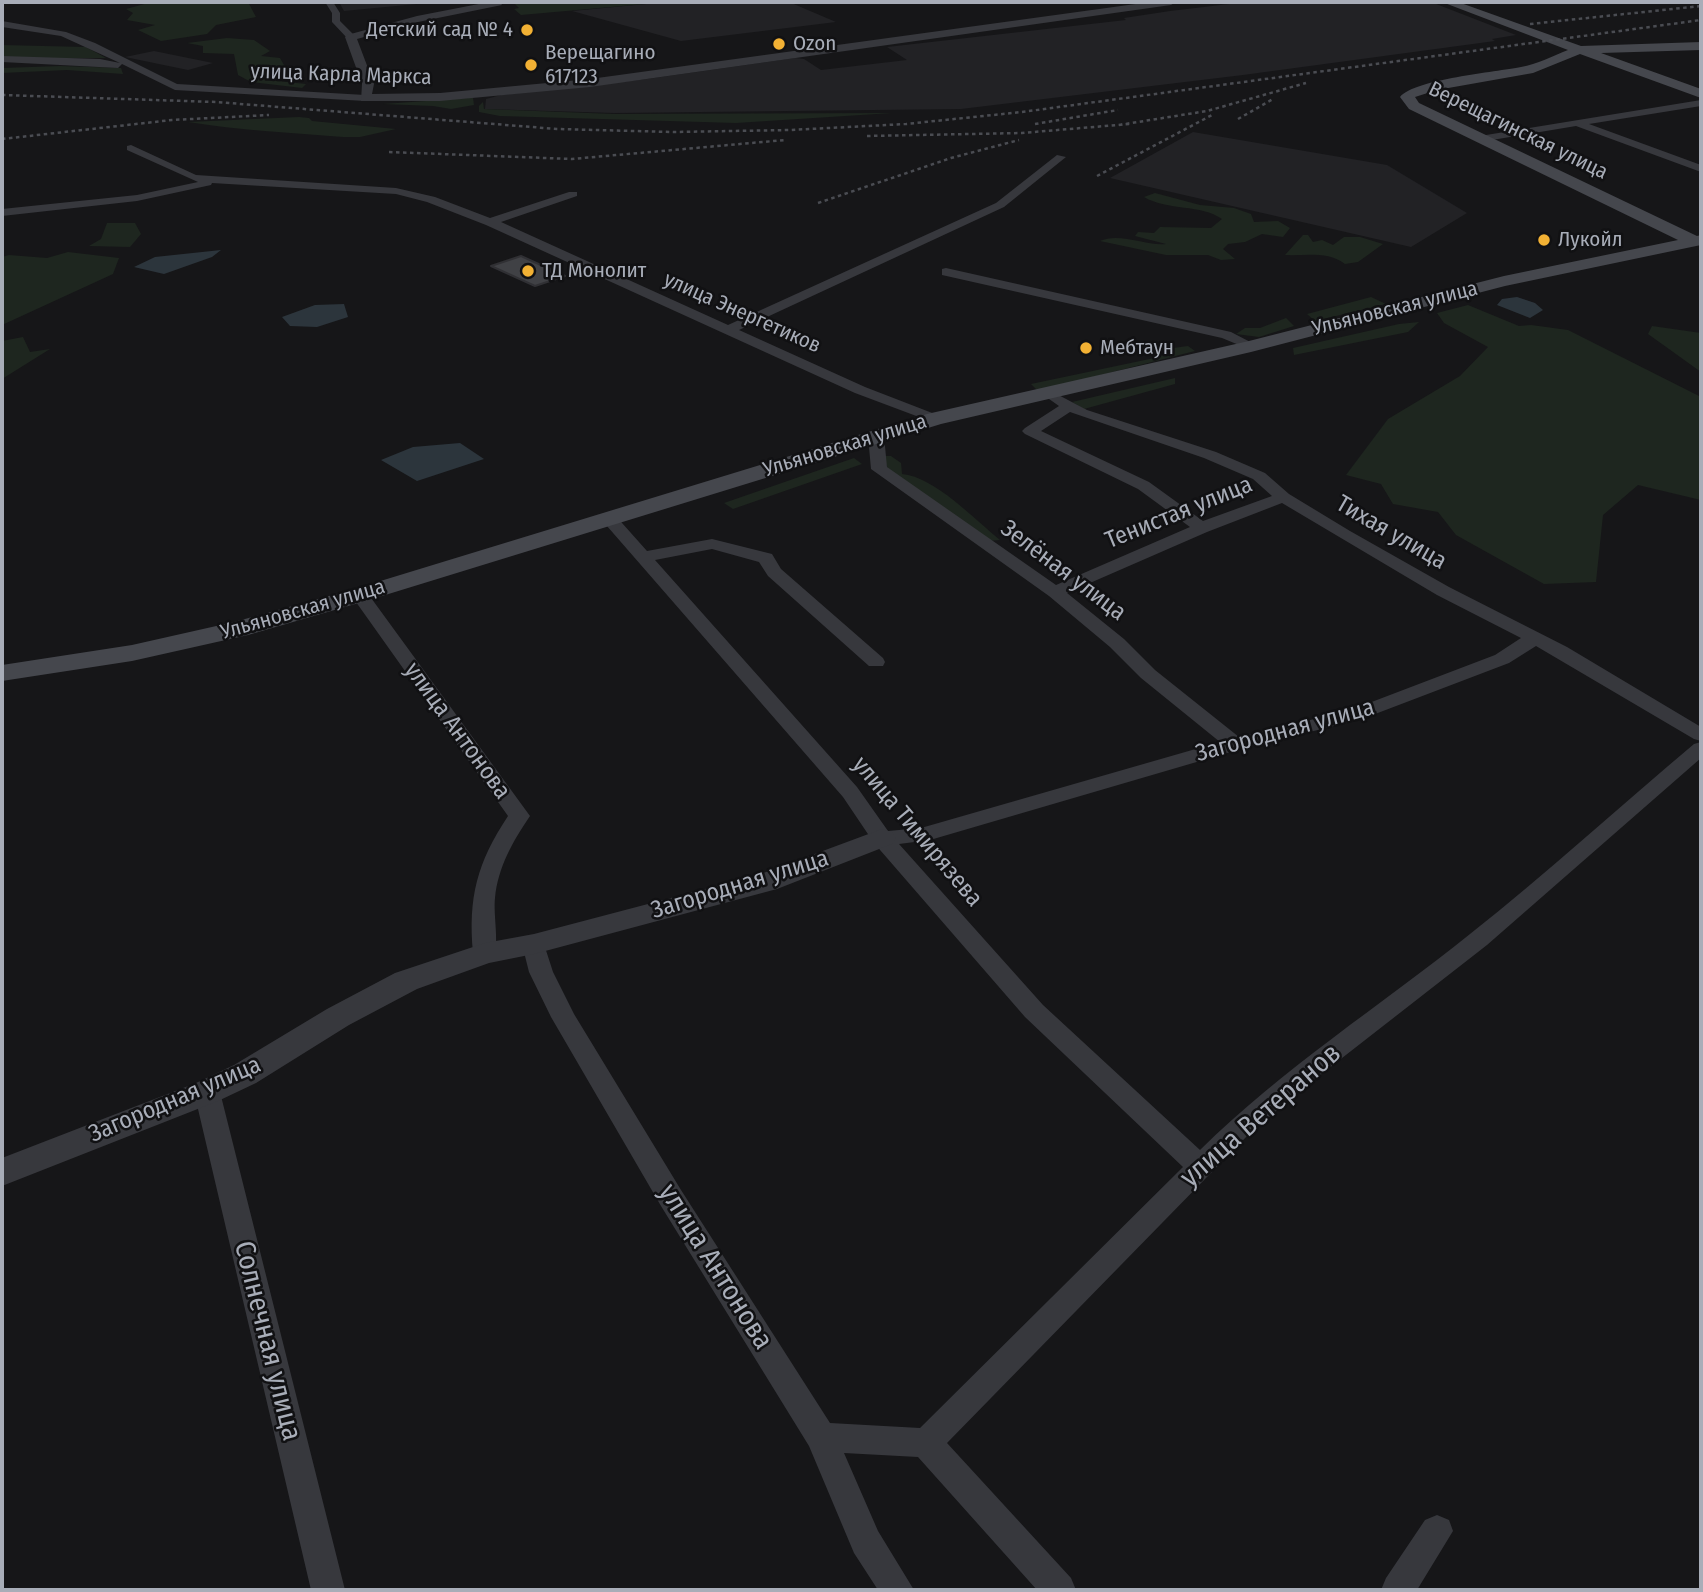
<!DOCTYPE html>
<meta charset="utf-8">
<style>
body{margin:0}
#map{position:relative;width:1703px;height:1592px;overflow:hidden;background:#161618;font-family:"Fira Sans Condensed",sans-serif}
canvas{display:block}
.frame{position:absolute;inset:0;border:4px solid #a8adb8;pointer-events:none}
</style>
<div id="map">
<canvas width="1703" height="1592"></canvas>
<div class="frame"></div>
</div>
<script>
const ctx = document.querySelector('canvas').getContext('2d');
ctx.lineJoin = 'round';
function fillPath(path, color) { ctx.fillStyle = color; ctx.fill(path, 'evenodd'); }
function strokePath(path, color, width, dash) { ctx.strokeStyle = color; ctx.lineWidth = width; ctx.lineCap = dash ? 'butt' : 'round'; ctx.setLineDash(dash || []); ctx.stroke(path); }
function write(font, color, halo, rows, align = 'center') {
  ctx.font = font + ' "Fira Sans Condensed",sans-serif'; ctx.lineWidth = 5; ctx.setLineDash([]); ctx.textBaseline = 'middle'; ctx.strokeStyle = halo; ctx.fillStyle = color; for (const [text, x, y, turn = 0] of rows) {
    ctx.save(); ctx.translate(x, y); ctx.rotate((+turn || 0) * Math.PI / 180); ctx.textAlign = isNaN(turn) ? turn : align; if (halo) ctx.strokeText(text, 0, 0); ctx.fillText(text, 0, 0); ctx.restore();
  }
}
fillPath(new Path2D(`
 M339,2H426L427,3L344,11Z
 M667,2H789L836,22L681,41L572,11Z
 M1246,2H1431L1516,35L1492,39L1495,41L1243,75L961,109L615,113L485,109L486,99L501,95L647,79L795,58L804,59L821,70L907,60L887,47L1126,20L1124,18L1170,11Z
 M154,51L213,63L188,70L125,57Z
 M1193,132L1387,165L1467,213L1411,247L1110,178Z`), '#222225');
fillPath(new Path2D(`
 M152,2H248L256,17L216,25L207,34L161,41L138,30L155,25L127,20L133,13L126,9Z
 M513,2H667L521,15L514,9L519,8Z
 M227,38L254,40L270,51L261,56L280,58L284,65L301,71L303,76L273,71L262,75L268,80L306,84L302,88L251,82L238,75L234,54L203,53V46L187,43Z
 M2,45L86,47L106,58H2Z
 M60,66L121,68L123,74L67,70L2,73V68Z
 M468,98H473L474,105L451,109L433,106L383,104Z
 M483,102L484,109L614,114L892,113L736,123L500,116L479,112V106Z
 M299,117L309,118L312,121L396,129L360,137H343C291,133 238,130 188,122Z
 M1155,193L1200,205L1234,208L1251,214L1254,222L1278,221L1290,228L1283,237L1262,234L1245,242L1228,244L1223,249L1235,259L1221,260L1208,255H1166L1100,241C1120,232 1145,246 1166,244L1135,236L1138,232L1154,233L1160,227L1211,228L1222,219C1201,204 1168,211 1144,197Z
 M107,223H135L141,234L130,247L89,246L101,239Z
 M1303,235H1308L1313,242L1322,240L1333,245L1344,237H1360L1383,244L1358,262L1345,264C1328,251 1306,256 1285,255Z
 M68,252L119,258L113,274L2,325V257L9,255L47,258Z
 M1371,297L1386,304L1315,321L1307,314Z
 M1468,305L1519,326L1531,325L1568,330L1701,397V500L1638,485L1603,515L1596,582L1544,584L1456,535L1438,512L1393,504L1381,484L1346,475L1388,419L1460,376L1488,347L1444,323L1437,313Z
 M1286,318L1294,326L1259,337L1236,334L1245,328H1260Z
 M1419,322L1408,332L1294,355L1293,348L1399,324Z
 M1652,326L1701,333V372L1648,334Z
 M23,337L30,352L50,349L2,379V341Z
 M1188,346L1195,351L1038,391L1031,384L1159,357L1173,348Z
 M1175,378V384L1084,409L1072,402Z
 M883,456H891L901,463L902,474C935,477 974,519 1000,540L988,541L889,472Z
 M854,458L862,464L733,509L724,503Z`), '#1e261f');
fillPath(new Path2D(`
 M221,250L212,257L164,274L134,267L155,257Z
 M1517,297L1535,303L1543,310L1530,318L1497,305L1502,299Z
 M344,304L348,317L317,327L290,326L282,317L315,305Z
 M460,443L484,459L417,481L381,460L413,447Z`), '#2c353c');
const building = new Path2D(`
 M521,256L565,276L535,286L491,266Z`);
fillPath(building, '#404145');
strokePath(building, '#303034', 2);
fillPath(new Path2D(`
 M325,2H333L340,13V21L354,35V39H348L332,22V13Z
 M2,21L66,32L95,43L177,84L365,95L370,98L365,101L175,90L122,64L118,68L2,62V56L100,59L120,63L61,36L2,27Z
 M1701,100V106L1589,124L1701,165V172L1576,126L1480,142L1475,139L1480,136Z
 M131,145L196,175L396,188L435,197L490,218L569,192H577V196L501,222L728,325L996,203L1057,155L1066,157L1004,207L739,330L865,387L940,416L942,419L935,423L855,393L486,225L427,202L396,194L212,183L211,185L137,201L2,216V209L137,195L198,182L127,150V146Z
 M946,268L1231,332L1258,346L1251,350L1222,338L942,275V269Z
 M1049,390L1087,410L1216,452L1265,473L1289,494L1350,531L1449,587L1567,647L1701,727V741L1694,739L1536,646L1509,663L1362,719L1241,749L930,840L899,844L1043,1005L1200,1150C1282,1069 1380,1006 1470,934C1547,873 1619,807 1694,744L1701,742V758L1487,945L1301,1090L1249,1134L947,1443L1071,1578L1076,1590H1037L918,1457L844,1453L878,1531L914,1590H878L854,1553L809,1446L661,1206L551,1017L529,972L522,944L526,938L534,936L542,938L553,972L574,1014L681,1190L830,1423L920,1428L1183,1167L1025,1017L874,843L843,797L600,518L608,513L614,514L647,551L712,539L772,554L781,569L883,658L885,662L883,666H869L768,576L759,562L712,549L655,560L857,787L888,831L921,828L1220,742L1141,678L1110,647L1049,596L871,469L868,436L876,431L884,436L887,467L1056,585L1190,527L1138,489L1025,434L1022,431L1025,428L1059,406L1042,394ZM1070,412L1204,458L1253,479L1272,496L1203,521L1149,482L1041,431ZM1282,503L1437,595L1521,638L1495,655L1348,711L1239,737L1155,670L1124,639L1067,593L1207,532Z
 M360,590L366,591L530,816C513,841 498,867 495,898C493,914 500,947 493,959L485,961L477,959L473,953C468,897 477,863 508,816L351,595Z
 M207,1082L216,1085L220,1092L345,1590H311L194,1092L198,1085Z
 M1437,1515L1449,1520L1453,1531L1417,1590H1381L1386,1578L1425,1520Z`), '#37383d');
fillPath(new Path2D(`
 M489,2H500L502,5L418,22L357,39L374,84L372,94L440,93L590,79L1150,2H1176L1171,5L590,87L440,101H361L362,84L345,37L347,35L417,16Z
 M882,829L892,832L896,838L892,844L777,889L534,954L489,963L417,989L349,1025L256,1083L218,1101L2,1186V1158L196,1083L234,1065L327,1009L395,973L485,943L534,934L758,875Z`), '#37383d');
fillPath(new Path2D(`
 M1442,2H1458L1581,46L1701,42V50L1601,53L1701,89V98L1580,54L1533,73L1437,90L1415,97L1419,103L1697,236L1701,235V245L1505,286L1251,352L941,424L369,600L248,635L132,661L2,681V665L132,645L234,622L351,590L927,414L1249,341L1504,276L1678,240L1409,109L1400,97C1415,79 1496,72 1521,67C1537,64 1553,56 1568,50Z`), '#45474d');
strokePath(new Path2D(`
 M1530,24L1701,6
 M2,95L216,102L557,129L673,132L790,130L906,124L1022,112L1701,20
 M1238,119L1273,99
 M1035,124L1118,110
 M1119,125L1207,111L1306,83
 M867,136L1022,133L1129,124
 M2,139L172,120L269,115
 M389,152L572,159L785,140
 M1097,176L1212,115
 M818,203L951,158L1019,140`), '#4a4c52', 2.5, [3.5, 3.5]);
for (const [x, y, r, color] of [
 [527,30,7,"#f2b134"],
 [779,44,7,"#f2b134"],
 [531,65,7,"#f2b134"],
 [1544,240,7,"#f2b134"],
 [528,271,7,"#f2b134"],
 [1086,348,7,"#f2b134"]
]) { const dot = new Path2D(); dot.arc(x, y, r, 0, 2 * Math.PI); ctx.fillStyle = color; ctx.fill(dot); strokePath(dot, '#111113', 2.5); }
write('21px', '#a8adb8', '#111113', [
 ["Детский сад № 4",513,30,"right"],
 ["Ozon",793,44],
 ["Верещагино",545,53],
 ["617123",545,77],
 ["Лукойл",1558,240],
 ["ТД Монолит",542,271],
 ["Мебтаун",1100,348]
], 'left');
write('21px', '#a8adb8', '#111113', [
 ["улица Карла Маркса",341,75,2],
 ["Верещагинская улица",1518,131,26],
 ["Ульяновская улица",1395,309,-14],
 ["улица Энергетиков",742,313,24],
 ["Ульяновская улица",845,446,-17],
 ["Ульяновская улица",303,610,-16]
]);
write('24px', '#a8adb8', '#111113', [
 ["Тенистая улица",1179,513,-22],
 ["Тихая улица",1391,533,30],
 ["Зелёная улица",1063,571,37],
 ["улица Антонова",457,731,54],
 ["Загородная улица",1285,731,-15],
 ["улица Тимирязева",917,832,50],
 ["Загородная улица",740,885,-17],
 ["Загородная улица",175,1100,-23]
]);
write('28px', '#a8adb8', '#111113', [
 ["улица Ветеранов",1261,1116,-41],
 ["улица Антонова",715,1267,58],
 ["Солнечная улица",267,1341,76]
]);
</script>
